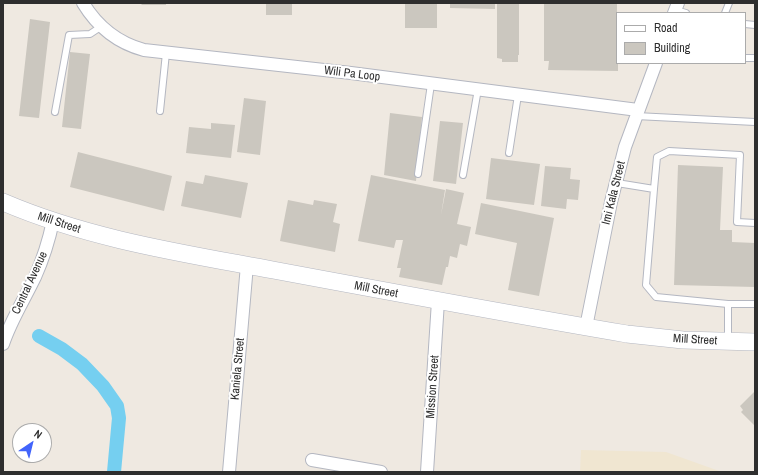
<!DOCTYPE html>
<style>
body{margin:0}
#map{position:relative;width:758px;height:475px;overflow:hidden;background:#efe9e1;font-family:"Archivo Narrow",sans-serif}
canvas{display:block}
.frame{position:absolute;inset:0;border:4px solid #2e2e2e;pointer-events:none}
.legend{position:absolute;left:616px;top:12px;width:130px;height:52px;box-sizing:border-box;background:#fff;border:1px solid #ababab;margin:0;padding:5px 7px;list-style:none;font-size:12px;color:#2e2e2e}
.legend li{display:flex;align-items:center;gap:8px;height:20px}
.legend b{width:20px;border:1px solid #ababab}
.north{position:absolute;left:12px;top:423px;width:40px;height:40px;box-sizing:border-box;background:#fff;border:1px solid #ababab;border-radius:50%;rotate:35deg;font-size:11px;font-weight:700;line-height:16px;text-align:center;color:#2e2e2e}
.north::after{content:'';display:block;margin:auto;width:14px;height:18px;background:#4264fb;clip-path:polygon(50% 0,100% 100%,50% 72%,0 100%)}
</style>
<div id="map">
<canvas width="758" height="475"></canvas>
<div class="frame"></div>
<ul class="legend">
<li><b style="height:5px;background:#fff"></b>Road</li>
<li><b style="height:11px;background:#cbc7bf"></b>Building</li>
</ul>
<div class="north">N</div>
</div>
<script>
const ctx = document.querySelector('canvas').getContext('2d');
ctx.lineJoin = 'round';
function fillPath(path, color) { ctx.fillStyle = color; ctx.fill(path, 'evenodd'); }
function strokePath(path, color, width, dash) { ctx.strokeStyle = color; ctx.lineWidth = width; ctx.lineCap = dash ? 'butt' : 'round'; ctx.setLineDash(dash || []); ctx.stroke(path); }
function write(font, color, halo, rows, align = 'center') {
  ctx.font = font + ' "Archivo Narrow",sans-serif'; ctx.lineWidth = 4; ctx.setLineDash([]); ctx.textBaseline = 'middle'; ctx.strokeStyle = halo; ctx.fillStyle = color; for (const [text, x, y, turn = 0] of rows) {
    ctx.save(); ctx.translate(x, y); ctx.rotate((+turn || 0) * Math.PI / 180); ctx.textAlign = isNaN(turn) ? turn : align; if (halo) ctx.strokeText(text, 0, 0); ctx.fillText(text, 0, 0); ctx.restore();
  }
}
fillPath(new Path2D(`
 M581,450L666,452L722,472H580Z`), '#f0e6d1');
strokePath(new Path2D(`
 M39,336L62,349L82,364L103,386L117,406L119,418L114,472`), '#75cff0', 14);
fillPath(new Path2D(`
 M140,3H166V5H142Z
 M266,3H292V15H266Z
 M405,3H437V28H405Z
 M450,3H495V9L450,8Z
 M497,3H519V55H518V62H502V59L497,58Z
 M544,3H617V63H618V71L548,70L549,61H544Z
 M30,19L50,22L39,118L19,116Z
 M70,52L90,54L81,129L62,127Z
 M244,98L266,101L260,155L237,152Z
 M390,113L422,117L416,181L384,175Z
 M440,121L463,123L456,184L433,181Z
 M211,123L235,125L231,158L186,153L189,127L211,129Z
 M78,152L172,176L164,211L70,187Z
 M491,158L540,164L534,205L486,199Z
 M678,165L723,167L720,230H732V242L755,243V287L674,285Z
 M545,166L571,168L570,179L580,180L578,200L567,199L566,209L541,206Z
 M205,175L248,183L241,218L181,206L186,181L203,184Z
 M371,175L445,190L441,215L446,189L464,193L457,224L471,227L467,246L460,244L457,258L450,256L448,267H446L442,285L399,277L401,268H397L403,240H396L394,248L358,241Z
 M288,200L313,205L314,200L337,204L333,222L340,224L335,252L280,241Z
 M481,203L554,218L539,296L508,290L517,243L475,234Z
 M755,391V426L741,412L743,410L740,406Z`), '#cbc7bf');
const lane = new Path2D(`
 M675,10L686,13
 M725,13L729,3
 M745,24L755,25
 M745,58H755
 M160,111L166,53
 M55,112L69,35L90,34L102,26
 M636,116L755,122
 M509,153L518,95
 M418,174L431,84
 M463,175L478,89
 M617,183L654,189
 M728,304L656,297L646,285L654,189L657,157L669,151L740,155L737,222L755,223
 M728,339V304H755`);
const street = new Path2D(`
 M83,3C97,26 118,43 144,50L351,73L638,110
 M674,13L678,3
 M586,327L611,202L625,147L656,63
 M3,344C11,320 24,300 35,277C43,259 49,240 53,221
 M312,460L381,472
 M229,472L247,265
 M427,472L438,301`);
const secondary = new Path2D(`
 M3,202C89,239 182,253 273,270C391,292 509,314 627,334L683,340L755,342`);
strokePath(lane, '#b4b7c1', 8);
strokePath(street, '#b4b7c1', 14);
strokePath(secondary, '#b4b7c1', 18);
strokePath(lane, '#fff', 6);
strokePath(street, '#fff', 12);
strokePath(secondary, '#fff', 17);
write('12px', '#2e2e2e', '#fff', [
 ["Wili Pa Loop",352,74,7],
 ["Imi Kala Street",614,193,-76],
 ["Mill Street",59,223,18],
 ["Central Avenue",30,283,-65],
 ["Mill Street",376,290,11],
 ["Mill Street",695,340,3],
 ["Kaniela Street",238,369,-85],
 ["Mission Street",433,387,-86]
]);
</script>
